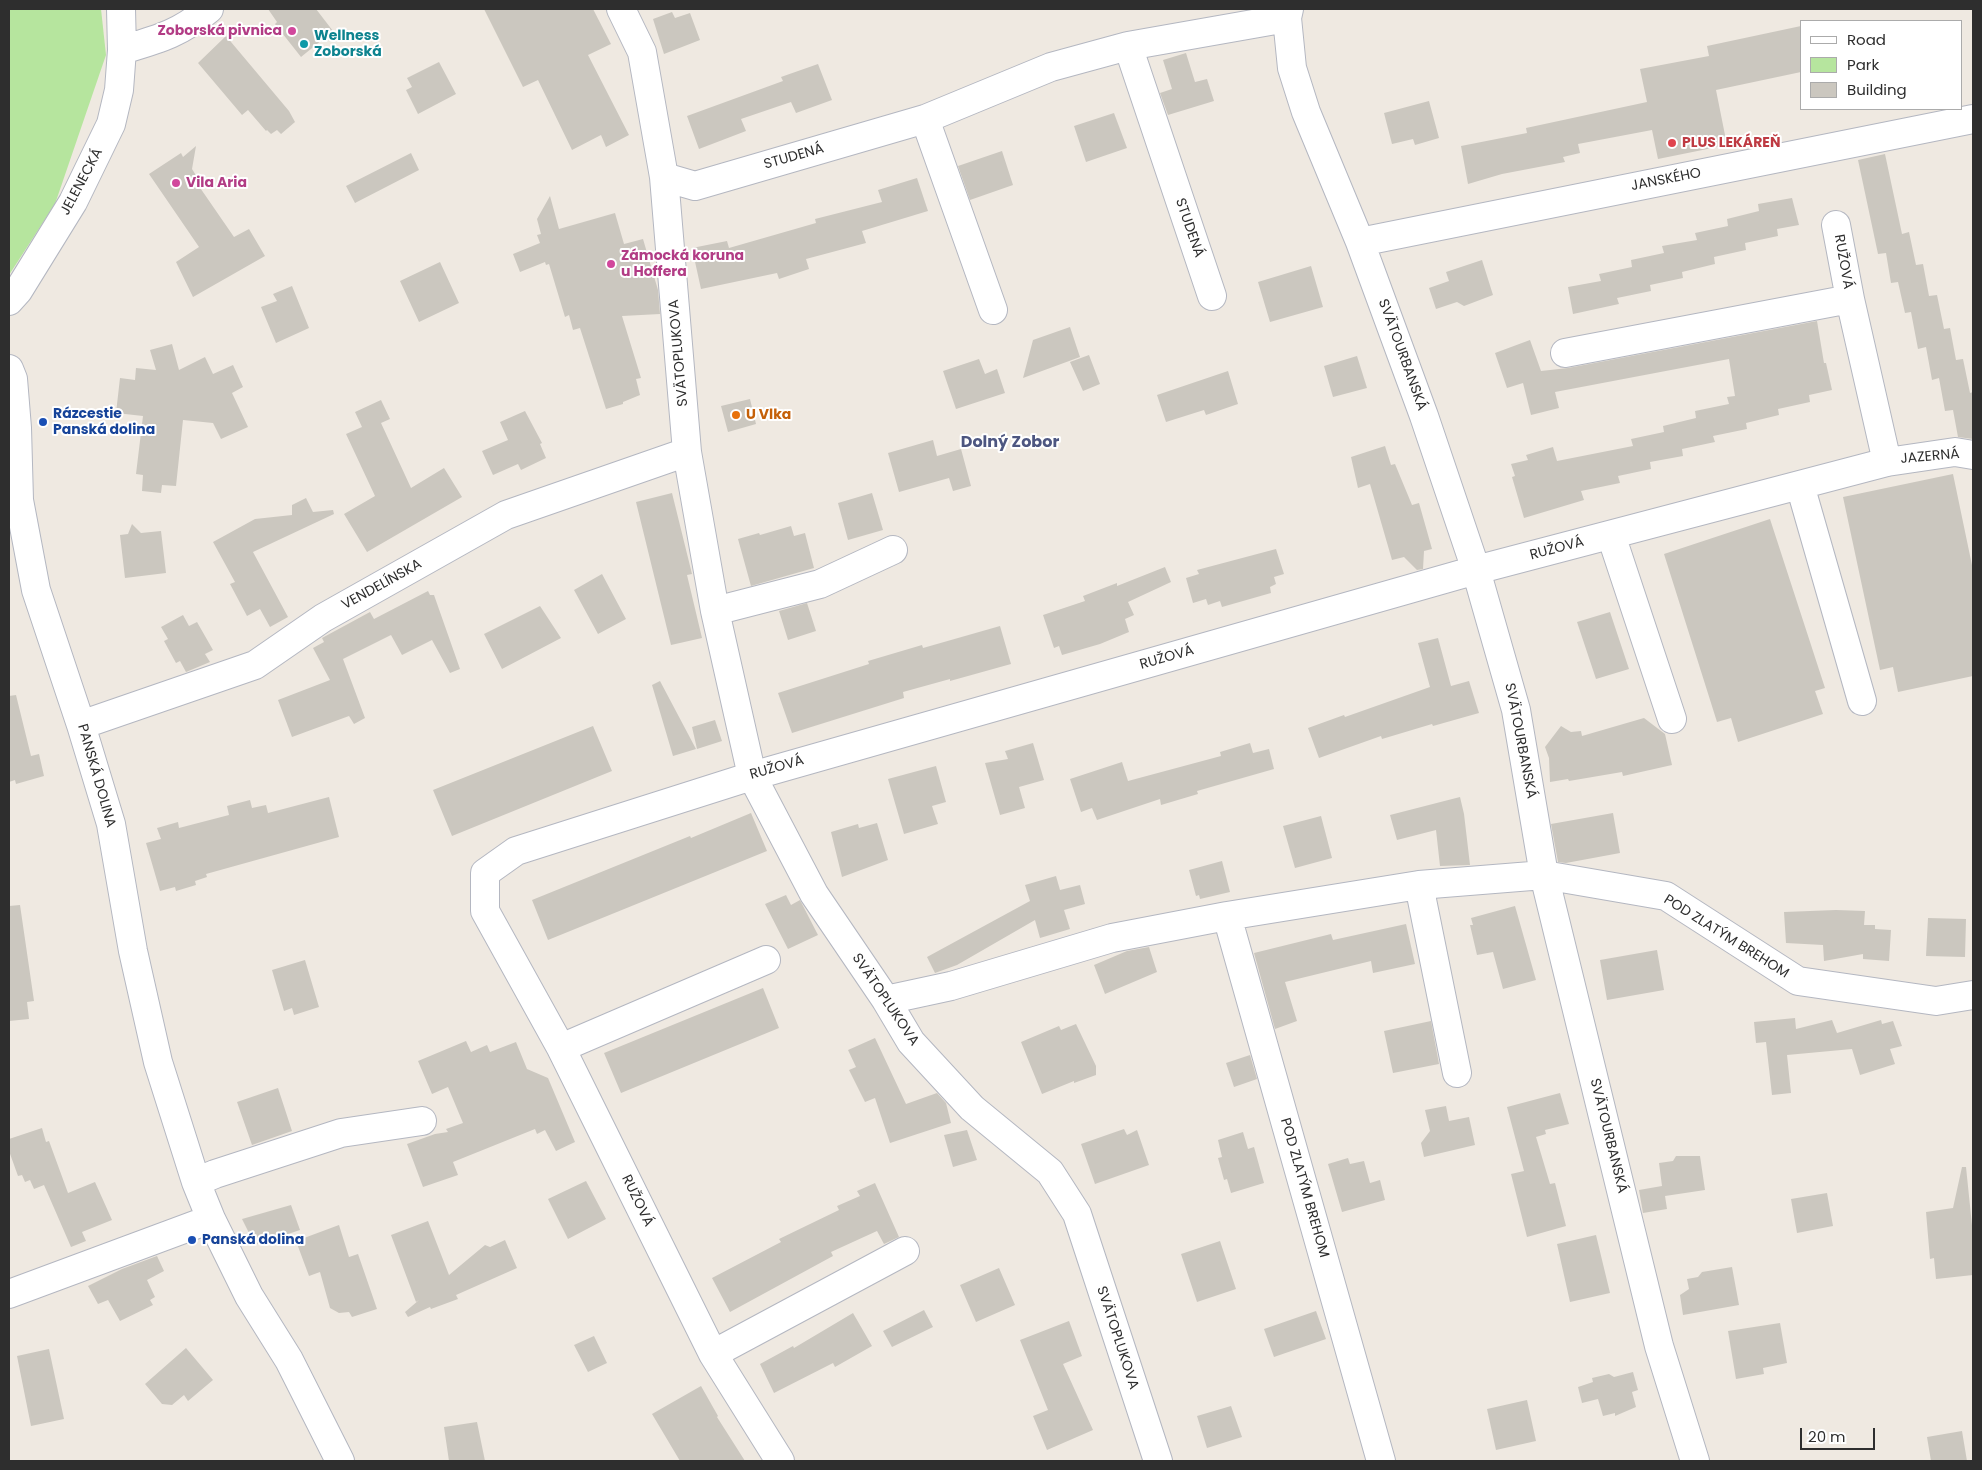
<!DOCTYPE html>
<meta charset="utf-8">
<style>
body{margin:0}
#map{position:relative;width:1982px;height:1470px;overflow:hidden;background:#efe9e1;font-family:Poppins,sans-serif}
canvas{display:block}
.frame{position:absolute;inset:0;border:10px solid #2e2e2e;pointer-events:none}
.legend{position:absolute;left:1800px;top:20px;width:162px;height:90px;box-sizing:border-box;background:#fff;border:1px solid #ababab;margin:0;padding:6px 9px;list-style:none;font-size:15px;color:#2e2e2e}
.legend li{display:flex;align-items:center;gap:10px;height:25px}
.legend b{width:25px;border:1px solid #ababab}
.scale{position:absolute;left:1800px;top:1428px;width:75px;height:22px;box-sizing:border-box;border:2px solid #2e2e2e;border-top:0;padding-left:6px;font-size:15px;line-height:18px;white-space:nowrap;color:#2e2e2e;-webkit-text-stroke:4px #fff;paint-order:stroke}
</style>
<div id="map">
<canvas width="1982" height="1470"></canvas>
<div class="frame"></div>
<ul class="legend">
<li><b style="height:6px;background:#fff"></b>Road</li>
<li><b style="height:14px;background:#b6e59e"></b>Park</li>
<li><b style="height:14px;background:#cbc7bf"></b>Building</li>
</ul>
<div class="scale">20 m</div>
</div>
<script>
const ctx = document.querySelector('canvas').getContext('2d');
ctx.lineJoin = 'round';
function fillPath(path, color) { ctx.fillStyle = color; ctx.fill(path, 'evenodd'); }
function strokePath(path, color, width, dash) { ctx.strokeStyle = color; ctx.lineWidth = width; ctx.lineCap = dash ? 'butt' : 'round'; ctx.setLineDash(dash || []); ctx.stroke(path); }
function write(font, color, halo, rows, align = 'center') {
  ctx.font = font + ' Poppins,sans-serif'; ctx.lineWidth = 4; ctx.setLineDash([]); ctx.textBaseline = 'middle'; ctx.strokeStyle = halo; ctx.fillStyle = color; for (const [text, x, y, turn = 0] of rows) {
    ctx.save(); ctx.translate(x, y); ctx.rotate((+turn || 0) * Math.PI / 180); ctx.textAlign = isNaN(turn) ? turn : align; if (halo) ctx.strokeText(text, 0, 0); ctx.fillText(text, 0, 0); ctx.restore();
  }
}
fillPath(new Path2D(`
 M9,9H101L106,55L55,204L9,275Z`), '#b6e59e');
fillPath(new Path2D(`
 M268,9H316L333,31L301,57L275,24L277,22Z
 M484,9H593L611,44L588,55L629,135L606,147L601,135L572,150L538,80L523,87Z
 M672,12L675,18L690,13L700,40L664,54L653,19Z
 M1801,26V72L1716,90L1727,145L1658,159L1652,130L1578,144L1580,153L1563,157L1565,162L1502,174L1468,184L1461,146L1527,133L1526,128L1647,102L1640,69L1709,56L1707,46Z
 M226,36L289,111L295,122L281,134L277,130L271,134L267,130L266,131L248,110L242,115L198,63Z
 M1186,53L1195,82L1207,79L1214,101L1168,115L1160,93L1172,89L1163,60Z
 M439,62L456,94L418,114L406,90L412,87L407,78Z
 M818,64L832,100L796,113L791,102L741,119L746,131L699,149L687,116L783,81L781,77Z
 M1429,101L1439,138L1415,145L1413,139L1392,144L1384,113Z
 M1114,113L1127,148L1086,162L1074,126Z
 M196,146L192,169L197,177L194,179L234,237L249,229L265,256L193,297L176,262L199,247L149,174L181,153L183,157Z
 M1002,151L1013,185L970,200L958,166Z
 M411,153L419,170L355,203L346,186Z
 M1885,154L1902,234L1909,232L1916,265L1923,264L1929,296L1937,295L1944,329L1950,328L1956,360L1963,359L1970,393L1973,392V439L1958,437L1953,410L1945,411L1939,378L1932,380L1926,347L1918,349L1911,312L1905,313L1898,282L1891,283L1886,253L1878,254L1858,160Z
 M917,178L928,211L862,231L866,243L806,259L809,269L779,279L777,273L701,289L692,248L727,241L729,248L816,223L815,219L882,202L878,190Z
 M550,196L559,229L615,213L624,244L643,239L658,290L660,314L622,316L641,378L636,379L640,395L623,402V404L606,409L580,328L573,330L569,315L565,317L549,264L546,265L545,262L520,272L513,254L540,243L537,235L541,234L537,219Z
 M1792,198L1799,225L1777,229L1778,236L1745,243L1746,250L1714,257L1715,264L1682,272L1683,278L1650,285L1651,291L1617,298L1619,304L1573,314L1568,287L1601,281L1599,274L1632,267L1631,260L1664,253L1662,246L1697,240L1695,233L1728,226L1727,219L1759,211L1758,204Z
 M1482,260L1493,295L1464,306L1457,302L1436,309L1429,288L1449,281L1446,272Z
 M440,262L459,303L419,322L400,281Z
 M1311,266L1323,307L1270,322L1258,282Z
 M292,286L309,328L276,343L261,307L277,301L273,294Z
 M1817,321L1824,363H1826L1832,390L1809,395L1810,402L1778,409L1779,415L1746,423L1747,429L1713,436L1715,442L1682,449L1683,456L1650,462L1651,469L1618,476L1620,483L1581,491L1584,500L1524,518L1512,477L1515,476L1511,464L1528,460L1526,455L1553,447L1557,461L1633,446L1631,439L1664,432L1663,426L1696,418L1695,411L1729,404L1727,397L1735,396L1729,359L1555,392L1559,408L1531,415L1523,383L1507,388L1495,353L1530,340L1541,371L1568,368Z
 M1070,327L1080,357L1023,378L1033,340Z
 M172,344L179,370L205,357L213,374L233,365L243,387L232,393L248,427L221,439L213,423L183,420L176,486L162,485L161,493L142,491L143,475L136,474L143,416L116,413L120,378L135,380L136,368L156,370L150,350Z
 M1089,355L1100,384L1083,391L1070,362Z
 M1357,356L1367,388L1333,397L1324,366Z
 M979,359L985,374L997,369L1005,393L956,409L943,371Z
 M1228,371L1238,404L1206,415L1204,410L1166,422L1157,395Z
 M750,399L756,424L728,432L721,406Z
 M381,400L390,419L381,423L411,488L444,468L462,497L367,552L344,514L375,496L346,434L362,427L355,412Z
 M525,411L542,443L540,444L546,458L521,470L518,464L493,475L482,451L508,440L500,422Z
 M933,440L937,456L961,449L971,486L953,491L949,478L899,492L888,453Z
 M1385,446L1391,465L1395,464L1412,505L1419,503L1432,549L1424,551L1423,569L1417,570L1404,557L1392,560L1370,484L1358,488L1351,457Z
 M1953,474L1973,570V676L1898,692L1893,667L1880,670L1843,497Z
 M672,493L692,574L687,575L702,638L671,645L636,502Z
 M872,493L883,530L848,540L838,503Z
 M306,498L313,512L333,510L334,514L253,552L288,617L270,627L260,609L247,616L230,584L235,582L213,542L255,519L292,515V505Z
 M1770,519L1825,688L1815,691L1823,714L1738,742L1731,718L1717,722L1664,554Z
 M132,524L141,533L161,531L166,573L125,578L120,535L128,534Z
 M791,526L794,536L805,533L814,568L751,586L738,539L759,533L760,535Z
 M1276,549L1284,574L1274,577L1276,584L1270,587L1271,593L1222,607L1220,601L1208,605L1206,599L1193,603L1186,578L1199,574L1197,570Z
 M1165,567L1171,582L1128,602L1134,615L1125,619L1129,632L1100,644L1062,655L1059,646L1054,648L1043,615L1085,601L1083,596L1117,583V586Z
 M602,574L626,619L598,634L574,590Z
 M428,591L430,595H434L460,669L450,673L432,640L402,655L391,635L343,659L365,718L354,724L349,716L292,737L278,700L330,680L313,648L324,642L322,638L370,612L374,619Z
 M807,603L816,631L788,640L779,611Z
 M540,606L561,638L502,669L484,634Z
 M1610,612L1629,669L1596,679L1577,622Z
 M183,615L189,626L197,622L213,650L205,654L210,662L186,672L180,661L176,663L164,641L168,639L161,627Z
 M1000,626L1011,664L950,681V679L903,692L904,698L792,733L778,693L869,664L868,661L922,645L923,648Z
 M1438,638L1451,686L1469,681L1479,713L1433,726L1432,724L1382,739L1381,736L1319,758L1308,728L1344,715L1345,717L1430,687L1418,643Z
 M660,681L696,749L673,756L652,685Z
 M16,695L31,756L39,754L44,776L16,784L15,780L9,782V696Z
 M1644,718L1665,734L1672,765L1623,776L1622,772L1569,781L1568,779L1550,782L1549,758L1545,747L1561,726L1571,732L1581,731L1582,736Z
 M715,720L722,741L697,749L692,727Z
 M593,726L612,771L452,836L433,790Z
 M1033,743L1044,780L1019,787L1025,808L1000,815L985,763L1008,759L1005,751Z
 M1250,743L1253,753L1269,749L1274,769L1197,791L1198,794L1161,805L1160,799L1097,820L1092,808L1081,812L1070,779L1122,762L1128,781L1221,756L1220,752Z
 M936,766L946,802L932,806L938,824L904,834L888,779Z
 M329,797L339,837L206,874L207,877L195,881L196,885L176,891L175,887L160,891L146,843L161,839L157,828L178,822L179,828L229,815L227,806L250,800L252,808L266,805L268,813Z
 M1460,797L1464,814L1470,865L1440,866L1436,830L1397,840L1390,815Z
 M751,813L767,851L548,940L532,900L690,836L691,838Z
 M1613,813L1620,853L1566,863L1558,862L1551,824Z
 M1321,816L1332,858L1295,868L1283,826Z
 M877,823L888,860L842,877L831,832L858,824L859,828Z
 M1222,861L1230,892L1200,899L1199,895L1196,896L1189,870Z
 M1056,876L1060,890L1080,885L1085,904L1064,910L1070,929L1040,938L1035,920L957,965L935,973L927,957L1030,901L1025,885Z
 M786,895L791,905L800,900L818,935L788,949L765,904Z
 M20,905L34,1001L27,1002L29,1019L9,1021V906Z
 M1515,906L1536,980L1503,989L1493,952L1477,955L1470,925H1473L1471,918Z
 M1836,910L1865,911L1864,925H1875V929L1891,930L1889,961L1863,959V954L1824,961L1823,945L1786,943L1784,912Z
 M1928,918L1966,919L1965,957L1926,956Z
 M1406,924L1415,964L1373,973L1371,961L1285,982L1297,1021L1275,1029L1254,953L1331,934L1333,940Z
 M1149,947L1157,972L1105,994L1094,965L1127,951Z
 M1657,950L1664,990L1607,1000L1600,960Z
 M305,960L319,1007L294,1015L292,1008L284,1011L272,970Z
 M763,988L779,1028L621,1093L604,1053Z
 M1795,1018L1796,1029L1832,1020L1837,1033L1881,1020L1882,1024L1893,1021L1902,1046L1890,1049L1895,1064L1860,1075L1852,1049L1787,1055L1791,1093L1772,1095L1766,1042L1756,1043L1754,1022Z
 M1431,1021L1439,1064L1393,1073L1384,1031Z
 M1076,1024L1096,1066V1075L1074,1083V1081L1042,1094L1021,1042L1059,1026L1061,1030Z
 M875,1038L906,1104L937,1093L946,1103L951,1123L890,1143L875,1098L865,1102L849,1070L856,1067L848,1050Z
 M466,1041L471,1052L487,1045L490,1052L516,1042L527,1069L548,1078L575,1142L556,1151L545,1130L537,1134L535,1129L453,1162L458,1175L423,1187L407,1144L435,1134L448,1132L446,1129L463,1123L448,1087L432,1094L418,1061Z
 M1250,1055L1257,1079L1234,1087L1226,1063Z
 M278,1088L292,1131L252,1145L237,1102Z
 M1560,1093L1569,1124L1545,1130L1546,1134L1536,1137L1550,1184L1555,1183L1566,1226L1527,1237L1511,1174L1524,1171L1507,1107Z
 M1446,1106L1449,1121L1469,1117L1475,1145L1424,1157L1421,1143L1430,1131L1425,1110Z
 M42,1128L46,1142L49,1141L68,1193L95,1182L112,1220L82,1232L86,1241L71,1247L44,1185L34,1189L30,1180L25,1182L22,1175L18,1176L9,1151V1139Z
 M1124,1129L1127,1135L1137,1130L1149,1165L1095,1184L1081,1144Z
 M967,1130L977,1160L953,1167L944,1135Z
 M1243,1132L1248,1149L1254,1147L1264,1183L1231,1193L1227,1179L1224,1180L1218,1158L1222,1157L1218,1140Z
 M1676,1156H1700L1705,1190L1665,1196L1667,1209L1643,1213L1639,1190L1662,1186L1659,1163L1673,1161Z
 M1348,1158L1350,1164L1364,1161L1370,1183L1380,1180L1385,1200L1342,1212L1328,1164Z
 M1962,1167H1966L1973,1235V1275L1936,1279L1934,1258L1930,1259L1926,1212L1953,1208Z
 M586,1181L606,1219L568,1239L548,1199Z
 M875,1183L899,1237L884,1244L877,1231L831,1252L833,1256L730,1312L712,1278L781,1242L779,1239L839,1210L837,1206L860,1196L857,1191Z
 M1827,1193L1833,1226L1797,1233L1791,1199Z
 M291,1205L300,1230L255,1245L242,1219Z
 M428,1221L449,1275L485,1245L490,1247L505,1240L517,1268L456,1295L458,1299L431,1309L430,1307L408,1317L405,1312L419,1300L416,1302L391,1235Z
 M339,1225L349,1257L358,1254L377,1309L352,1317L349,1312L339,1313L330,1308L320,1272L309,1276L296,1241Z
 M1596,1235L1610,1293L1570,1302L1557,1244Z
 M1220,1241L1236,1289L1197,1302L1181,1254Z
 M157,1256L164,1271L147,1280L155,1297L150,1300L153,1305L120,1321L108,1300L98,1304L88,1286L122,1269Z
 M1732,1267L1739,1305L1683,1315L1680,1295L1689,1289L1687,1279L1698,1277L1702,1272Z
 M999,1268L1015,1305L976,1322L960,1285Z
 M924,1310L933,1327L892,1347L883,1331Z
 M1316,1311L1326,1339L1274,1357L1264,1329Z
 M853,1313L872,1346L835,1367L833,1363L774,1393L760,1364L793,1346L794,1348Z
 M1069,1321L1082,1356L1063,1364L1093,1430L1047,1450L1033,1416L1048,1410L1020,1340Z
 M1780,1323L1787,1363L1763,1368L1764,1374L1736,1379L1728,1331Z
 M594,1336L607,1363L588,1372L574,1345Z
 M186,1348L213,1380L188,1401L184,1395L172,1405L162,1404L145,1384Z
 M49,1349L64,1419L31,1426L17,1356Z
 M1633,1372L1638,1390L1632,1392L1636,1407L1615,1416V1413L1603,1416L1598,1399L1582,1403L1578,1387L1593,1382L1592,1378L1609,1374L1614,1377Z
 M701,1386L718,1416L717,1417L745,1461H680L652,1414Z
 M1527,1400L1536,1441L1496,1450L1487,1409Z
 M1231,1406L1242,1437L1207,1448L1197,1416Z
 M477,1422L485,1461H449L444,1427Z
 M1962,1431L1967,1461H1931L1927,1437Z`), '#cbc7bf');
const street = new Path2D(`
 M621,9L642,52L664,177L687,452L715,611L752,776L814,894L886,1000L911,1042L972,1108L1050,1172L1077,1214L1158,1461
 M1289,9L1287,18L1292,68L1306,112L1360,242L1424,416L1476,570L1516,710L1544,875L1659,1346L1695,1461
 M1128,46L1212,296
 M925,119L993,310
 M664,177L695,186L925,119L1051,67L1128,46L1287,18
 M1836,225L1850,299
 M1360,242L1973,119
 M1565,353L1850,299L1887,462
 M9,369L13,379L17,428L19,500L36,590L81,725L111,824L133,951L158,1062L196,1182L211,1219L249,1296L289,1360L340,1461
 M1800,485L1862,701
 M1611,535L1672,719
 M715,611L820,584L893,550
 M81,725L255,665L323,618L506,515L687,452
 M1419,885L1457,1073
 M1227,916L1381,1461
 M886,1000L951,986L1112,938L1227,916L1419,885L1544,875L1666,896L1798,981L1936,1001L1973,995
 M561,1048L766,960
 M196,1182L215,1174L341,1133L422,1121
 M9,1294L211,1219
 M713,1354L905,1251
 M780,1461L713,1354L561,1048L485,911V873L516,851L752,776L1476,570L1887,462L1955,452L1973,455`);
const secondary = new Path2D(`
 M122,50C159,39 179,34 209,9
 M9,301L18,291L73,202L111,124L119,90L122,50L121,9`);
strokePath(street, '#b4b7c1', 30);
strokePath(secondary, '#b4b7c1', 30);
strokePath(street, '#fff', 28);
strokePath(secondary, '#fff', 28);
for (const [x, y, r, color] of [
 [292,31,5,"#d1479c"],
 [304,44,5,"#0f9aa8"],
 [1672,143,5,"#e0444e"],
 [176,183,5,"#d1479c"],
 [611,264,5,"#d1479c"],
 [736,415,5,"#e8710a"],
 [43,422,5,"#1a4fb4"],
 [192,1240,5,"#1a4fb4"]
]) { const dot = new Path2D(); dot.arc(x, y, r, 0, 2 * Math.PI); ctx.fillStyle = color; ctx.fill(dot); strokePath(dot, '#fff', 2); }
write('bold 14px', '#b23c85', '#fff', [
 ["Zoborská pivnica",282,31,"right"],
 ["Vila Aria",186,183],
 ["Zámocká koruna",621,256],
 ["u Hoffera",621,272]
], 'left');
write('bold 14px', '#0d838f', '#fff', [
 ["Wellness",314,36],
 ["Zoborská",314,52]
], 'left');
write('bold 14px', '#be3a42', '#fff', [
 ["PLUS LEKÁREŇ",1682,143]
], 'left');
write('14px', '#2e2e2e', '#fff', [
 ["STUDENÁ",794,157,-16],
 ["JANSKÉHO",1666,180,-11],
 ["JELENECKÁ",82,182,-62],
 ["STUDENÁ",1189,228,71],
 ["RUŽOVÁ",1843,262,80],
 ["SVÄTOPLUKOVA",679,353,-95],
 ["SVÄTOURBANSKÁ",1402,355,70],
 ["JAZERNÁ",1930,457,-5],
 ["RUŽOVÁ",1557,549,-15],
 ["VENDELÍNSKA",382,585,-29],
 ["RUŽOVÁ",1167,658,-16],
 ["SVÄTOURBANSKÁ",1520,741,79],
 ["RUŽOVÁ",777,768,-16],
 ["PANSKÁ DOLINA",96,776,74],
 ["POD ZLATÝM BREHOM",1726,937,32],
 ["SVÄTOPLUKOVA",885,1000,56],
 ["SVÄTOURBANSKÁ",1608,1136,76],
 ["POD ZLATÝM BREHOM",1304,1188,74],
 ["RUŽOVÁ",637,1201,64],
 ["SVÄTOPLUKOVA",1117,1338,72]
]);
write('bold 14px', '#164399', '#fff', [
 ["Rázcestie",53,414],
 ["Panská dolina",53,430],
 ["Panská dolina",202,1240]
], 'left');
write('bold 14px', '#c56008', '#fff', [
 ["U Vlka",746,415]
], 'left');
write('bold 16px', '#4d5680', '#fff', [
 ["Dolný Zobor",1010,443]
]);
</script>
